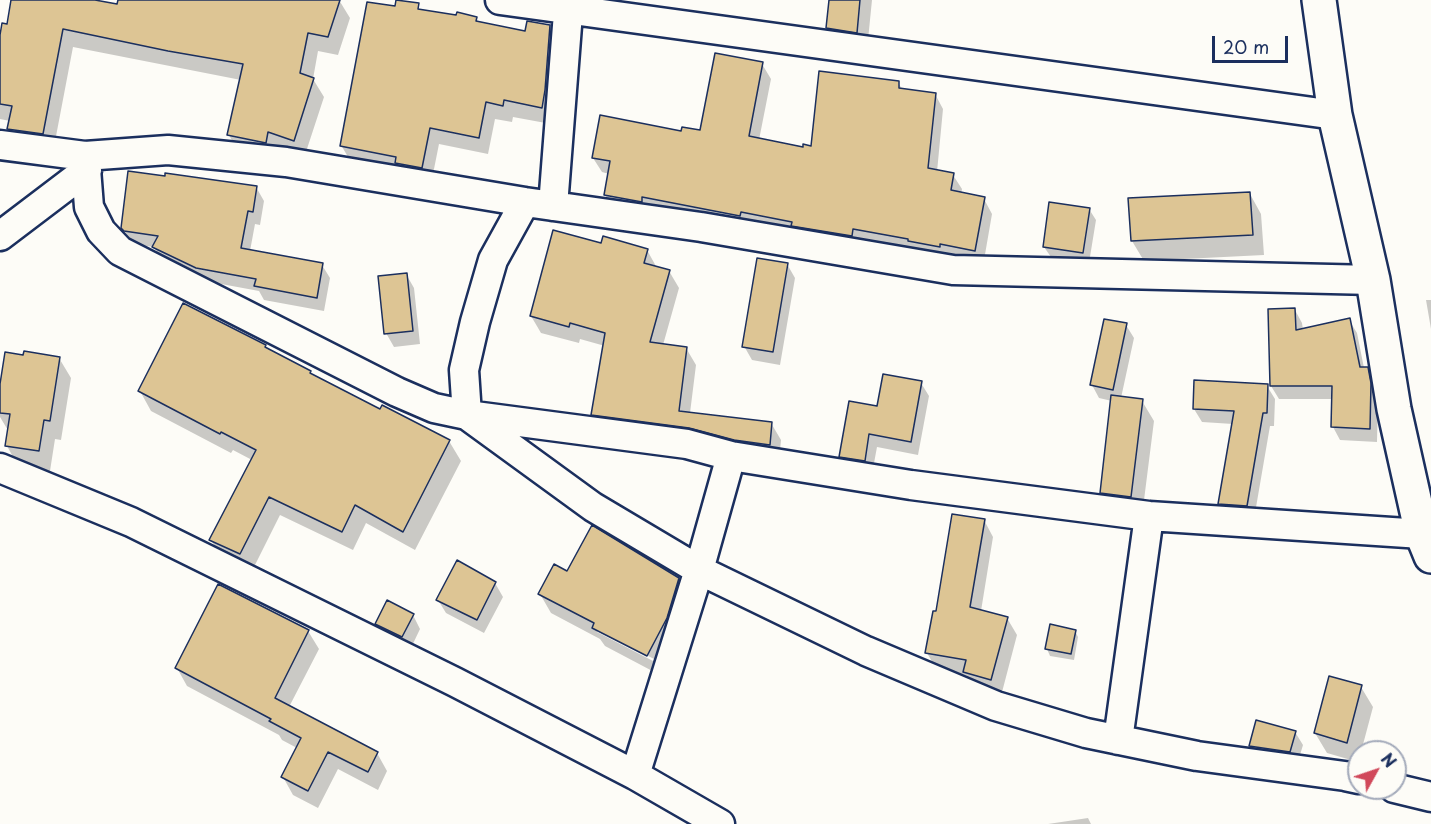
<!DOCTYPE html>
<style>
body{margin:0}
#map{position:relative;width:1431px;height:824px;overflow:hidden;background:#fdfcf7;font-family:"Playpen Sans",sans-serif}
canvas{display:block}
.north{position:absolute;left:1347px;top:740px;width:60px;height:60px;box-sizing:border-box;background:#fdfcf7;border:2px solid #a3aaba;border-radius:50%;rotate:50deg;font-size:16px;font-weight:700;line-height:24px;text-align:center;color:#1b2f5e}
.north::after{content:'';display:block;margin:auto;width:21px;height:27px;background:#d1495b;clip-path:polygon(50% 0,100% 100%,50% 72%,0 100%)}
.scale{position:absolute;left:1212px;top:36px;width:76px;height:27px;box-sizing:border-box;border:3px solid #1b2f5e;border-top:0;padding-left:8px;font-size:18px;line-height:21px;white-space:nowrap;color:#1b2f5e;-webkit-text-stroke:4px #fdfcf7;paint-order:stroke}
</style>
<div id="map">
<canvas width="1431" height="824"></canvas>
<div class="north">N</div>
<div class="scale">20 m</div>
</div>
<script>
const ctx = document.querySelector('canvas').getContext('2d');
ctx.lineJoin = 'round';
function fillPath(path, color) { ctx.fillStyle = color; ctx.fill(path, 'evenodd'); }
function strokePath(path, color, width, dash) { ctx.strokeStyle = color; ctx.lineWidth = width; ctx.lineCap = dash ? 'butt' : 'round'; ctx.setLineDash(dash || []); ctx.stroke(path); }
fillPath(new Path2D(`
 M13,0H88L118,6L120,0H339L350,18L338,55L318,51L313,79L324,97L304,158L239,153L229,135L241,80L73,47L53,152L19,147L9,129L10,121L0,119V43L8,25Z
 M830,0H872L867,50L838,46L827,28Z
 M418,6L420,11L476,18L479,23L526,32L550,27L559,44L551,124L513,117L512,122L495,119L488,154L439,144L431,184L351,162L341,145L397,8Z
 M762,64L771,79L759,140L804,149L813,147L898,83L903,90L935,94L943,109L937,172L953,175L962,189L961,194L984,199L992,214L983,266L614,210L605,195L609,174L602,172L593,158L682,132H701Z
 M256,187L264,201L260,225L255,224L250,251L322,265L330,278L324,311L264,300L259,291L205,281L162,260L154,247L133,244L122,228Z
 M1250,194L1261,214L1264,255L1144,261L1132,241Z
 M1089,209L1096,220L1089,263L1051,257L1044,247Z
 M602,245L647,250L657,268L669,271L679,288L663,345L686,348L696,365L690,413L771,423L781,440L779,461L602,431L593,414L605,346L580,339L579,343L541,333L531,316Z
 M787,264L795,278L780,365L752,360L744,346Z
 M406,274L414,288L420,344L394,347L386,333Z
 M1426,300H1431V329Z
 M1295,310L1302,323L1303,330L1349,320L1357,333L1364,368H1367L1375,382L1378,397L1377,442L1340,440L1333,427V399H1279L1271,386Z
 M1126,325L1134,338L1121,398L1142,401L1154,421L1142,516L1113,513L1101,492L1112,401L1099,398L1092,385Z
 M265,346L268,350L310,372L312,375L381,411L449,441L461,461L415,550L366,523L353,550L280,515L251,573L223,560L211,540L252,460L233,450L231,453L151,411L140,391Z
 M59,358L71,378L61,440L55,439L50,471L18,466L7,446L9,432L0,417V394Z
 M921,383L929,396L918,455L877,447L872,474L849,470L841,456Z
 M1267,386L1275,399L1274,426H1270L1254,519L1227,517L1220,504L1233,424L1202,422L1194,409Z
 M984,520L993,537L981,611L1007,618L1017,635L1001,696L974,689L966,675L937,670L927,653L937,613Z
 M568,573L678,579L689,597L658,674L605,646L600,639L551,613L540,594ZM597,629L654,659L653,661L597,632Z
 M495,583L503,597L484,633L446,613L438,600Z
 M413,615L420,629L410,650L384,637L376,624Z
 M308,631L319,649L289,707L377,753L387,771L378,790L338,769L318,808L293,795L283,777L297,748L282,740L279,735L187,686L177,668Z
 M1075,631L1078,637L1074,660L1050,656L1047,649Z
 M1361,687L1373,707L1361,752H1359L1358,762L1327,753L1315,733Z
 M1295,732L1303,745L1297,765L1259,759L1251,745Z
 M1088,818L1091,824H1048Z`), '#0003');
const building = new Path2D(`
 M11,0H95L117,4L118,0H340L328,37L308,33L300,73L314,78L294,141L268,132L266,143L227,135L243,64L168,51L63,29L43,134L7,129L12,106L0,104V35L2,23L7,24Z
 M396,0L419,3L418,9L456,15L457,12L477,17L476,21L525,31L527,21L550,25L545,90L542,108L504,100L503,106L486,102L479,138L430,128L422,168L395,163L396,157L340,146L367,2L395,6Z
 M829,0H860L857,33L826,28Z
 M715,53L763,62L749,136L803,147V144L811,146L819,71L899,81V88L936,93L928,168L954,173L951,190L985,197L975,251L940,244V247L908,241V239L853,229L852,236L791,226L792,222L741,212L740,216L642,197V202L604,195L610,161L592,158L600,115L681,131L682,127L700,130Z
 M128,171L165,176V173L257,186L253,212L248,211L241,248L323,263L317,298L254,286L256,279L196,268L152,247L158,236L124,231L121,228Z
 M1250,192L1253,235L1131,241L1128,198Z
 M1049,202L1090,208L1083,253L1043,247Z
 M553,230L601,243L603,236L648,249L644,263L670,270L650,342L687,347L679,411L772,422L770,445L734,440L689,428L591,415L605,333L570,323L569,327L530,316Z
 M757,258L788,263L773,352L742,347Z
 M407,273L413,331L384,334L378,276Z
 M183,303L266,345L265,347L311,371L310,373L380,409L382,405L450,440L403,532L355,505L342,532L269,497L240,554L209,540L256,450L221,432L220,434L138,391Z
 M1295,308L1296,330L1350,318L1360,367H1368L1371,383L1370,429L1331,427L1332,386H1270L1268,309Z
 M1104,319L1127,323L1113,390L1090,385Z
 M24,351L60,357L50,421L44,420L39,451L5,446L10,414L0,413V384L5,352L23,355Z
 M883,374L922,381L911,442L869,434L865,461L839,457L849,401L877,406Z
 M1194,380L1268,384L1267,413H1263L1247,506L1218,504L1234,411L1193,409Z
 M1111,395L1143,399L1131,497L1100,493Z
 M952,514L985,519L970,607L1008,617L991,680L963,672L966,660L925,653L933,611H936Z
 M592,525L679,578L667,618L647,656L592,628L594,623L538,594L554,564L567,571Z
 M457,560L496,582L477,620L436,600Z
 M218,584L309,630L275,698L378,752L368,772L328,752L308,791L281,777L301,738L269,721L271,719L175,668Z
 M387,600L414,614L402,637L375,624Z
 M1050,624L1076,630L1071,654L1045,649Z
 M1329,676L1362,685L1347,743L1314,733Z
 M1256,720L1296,731L1290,752L1249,746Z`);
fillPath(building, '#ddc594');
strokePath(building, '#1b2f5e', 1.5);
const street = new Path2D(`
 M500,0L1335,115
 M0,145L85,156L168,150L286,162L525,202L701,227L953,270L1373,280
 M85,156L89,207L101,231L120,251L397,392L434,408L467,415L687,444L731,456L911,485L1149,516L1422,534
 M553,206L569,0
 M0,236L87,170
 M467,415L464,370L475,322L493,260L525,202
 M468,416L593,507L699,570L866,651L996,706L1086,733L1197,756L1345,776L1359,779
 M0,468L131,522L455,682L635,775L720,824
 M1118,740L1149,516
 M635,775L699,570L731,456
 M1394,788L1431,797`);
const secondary = new Path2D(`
 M1319,0L1335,115L1373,280L1394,409L1422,534L1431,556`);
strokePath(street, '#1b2f5e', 33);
strokePath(secondary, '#1b2f5e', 38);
strokePath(street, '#fdfcf7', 28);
strokePath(secondary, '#fdfcf7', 33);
</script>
